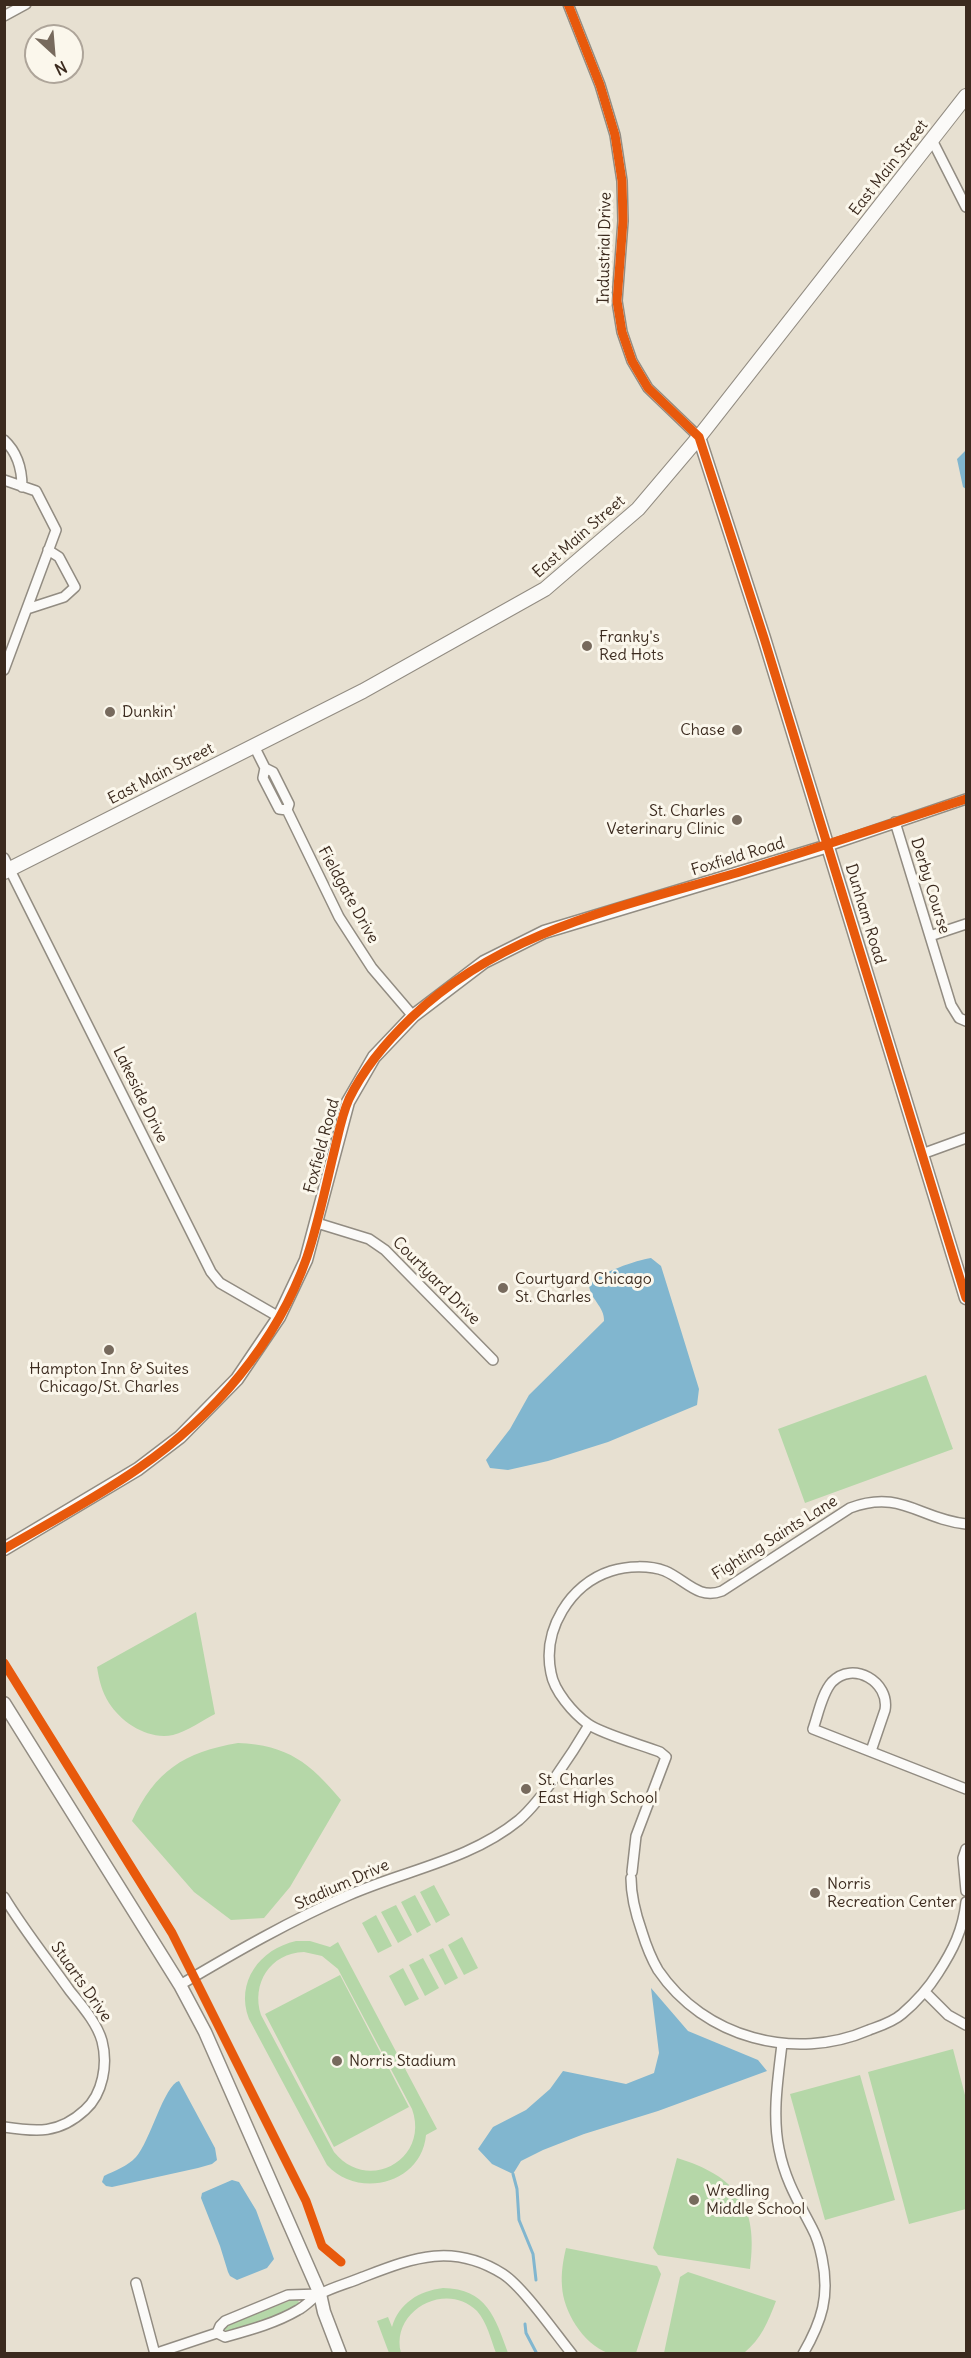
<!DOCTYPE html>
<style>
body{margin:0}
#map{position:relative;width:971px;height:2358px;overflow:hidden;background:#e7e0d1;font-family:Delius,sans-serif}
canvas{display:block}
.frame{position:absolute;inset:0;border:6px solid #3b2a1e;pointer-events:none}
.north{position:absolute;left:24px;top:24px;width:60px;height:60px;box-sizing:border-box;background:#fbf7ec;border:2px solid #aea59a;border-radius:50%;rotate:154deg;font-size:16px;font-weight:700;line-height:24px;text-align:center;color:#3b2a1e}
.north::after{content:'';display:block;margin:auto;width:21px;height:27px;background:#776a5d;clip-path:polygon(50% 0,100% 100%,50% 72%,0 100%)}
</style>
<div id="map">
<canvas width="971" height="2358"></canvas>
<div class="frame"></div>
<div class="north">N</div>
</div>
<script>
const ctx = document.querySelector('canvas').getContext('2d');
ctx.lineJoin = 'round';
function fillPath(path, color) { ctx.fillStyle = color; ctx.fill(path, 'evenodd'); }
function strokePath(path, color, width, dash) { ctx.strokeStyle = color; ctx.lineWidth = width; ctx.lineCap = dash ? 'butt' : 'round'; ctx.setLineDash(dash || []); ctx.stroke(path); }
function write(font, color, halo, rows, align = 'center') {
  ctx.font = font + ' Delius,sans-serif'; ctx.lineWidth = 6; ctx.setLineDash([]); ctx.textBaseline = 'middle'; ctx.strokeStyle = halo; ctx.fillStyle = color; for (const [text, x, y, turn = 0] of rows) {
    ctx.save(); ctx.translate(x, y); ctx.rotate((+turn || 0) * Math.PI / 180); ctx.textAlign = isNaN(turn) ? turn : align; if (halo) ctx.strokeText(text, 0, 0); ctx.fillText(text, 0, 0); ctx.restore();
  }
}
fillPath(new Path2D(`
 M926,1375L953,1449L805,1503L778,1429Z
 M196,1612L215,1714C201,1721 188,1731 173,1735C148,1740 122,1723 109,1703C102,1692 99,1680 97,1667Z
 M238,1743C288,1745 310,1763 341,1800L290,1887L264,1918L231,1920L194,1892L132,1821C155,1771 184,1752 238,1743Z
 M434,1885L450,1915L436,1923L420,1892Z
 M415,1895L431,1925L417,1933L401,1902Z
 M396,1905L412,1935L398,1943L381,1912Z
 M376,1915L392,1946L378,1953L362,1923Z
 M462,1937L478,1968L464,1975L448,1945Z
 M296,1941H310L330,1947L338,1942L437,2129L426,2135C422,2183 359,2200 327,2165L249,2019C235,1982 260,1949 296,1941ZM304,1952L322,1956L338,1969L412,2109C430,2159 368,2194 334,2152L261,2015C251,1984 270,1953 304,1952Z
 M443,1948L458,1978L445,1985L429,1955Z
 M423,1958L439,1988L425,1996L409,1965Z
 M403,1968L419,1999L405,2006L389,1976Z
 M340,1975L409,2107L334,2147L265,2014Z
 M953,2049L966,2099V2209L909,2224L868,2072Z
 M860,2075L895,2200L825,2220L790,2094Z
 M677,2158C736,2176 759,2205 750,2269L658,2255L653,2248Z
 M566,2248L657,2266L661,2274L636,2353C628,2354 616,2356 608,2353C583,2344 563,2311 562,2286C561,2273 563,2261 566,2248Z
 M688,2272L776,2301C768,2322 761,2339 744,2353H664L680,2277Z
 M443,2288C487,2289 495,2317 508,2353H496C491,2340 487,2322 477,2311C446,2280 390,2311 401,2353H389L377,2321L388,2317L392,2327C399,2303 419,2291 443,2288Z
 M297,2298L300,2305L295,2307L233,2332L228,2333L224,2329L232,2323Z`), '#b5d7a8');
fillPath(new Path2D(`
 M966,450V489L963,487L957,459Z
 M651,1258L661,1266L679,1324L699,1389L697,1405L608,1442L548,1461L508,1470L490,1468L486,1460L510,1429L529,1395L604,1321C605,1307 589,1298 589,1284C599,1273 637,1260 651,1258Z
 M651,1988L688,2031L758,2060L767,2071L658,2111L584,2134L543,2150L521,2161L513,2174L492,2164L478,2149L493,2127L526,2110L550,2089L563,2071L626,2084L654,2073L659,2053Z
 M179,2081L215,2148L217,2160L212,2164L198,2168L112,2187L106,2186L102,2182L104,2176C114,2171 128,2166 136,2157C150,2142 164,2085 179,2081Z
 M232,2180L239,2182L256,2210L274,2259L267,2268L237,2280L230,2276L228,2272L220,2246L201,2198L202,2193Z`), '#81b6cf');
strokePath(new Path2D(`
 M513,2174L517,2189L519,2220L533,2254L536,2280
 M525,2324L526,2333L537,2354`), '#81b6cf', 3);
const street = new Path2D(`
 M568,4L600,85L615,135L622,181L623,221L617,301L622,332L632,361L648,388L699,437
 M4,16L26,4
 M932,140L966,207
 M4,440C17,452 22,469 22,487
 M4,480L36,491L56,530L4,670
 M27,609L64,597L75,587L59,557L48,550
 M254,746L265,768L273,772L289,804L287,810L339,917L372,968L413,1016
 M265,768L263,778L279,809L287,810
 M895,822L951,1005L959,1018L966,1021
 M828,846L966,799
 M4,858L211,1272L220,1283L279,1317
 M930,936L966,924
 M922,1154L966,1138
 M317,1223L369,1239L385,1250L493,1360
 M871,1751L885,1710C890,1682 853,1660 832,1682C822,1693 818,1715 813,1729L966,1789
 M966,1849L963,1858L966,1891
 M632,1872L636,1836L666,1757L660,1752C642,1745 602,1734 588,1724C573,1713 554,1691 551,1673C542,1630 570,1584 611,1571C627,1566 649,1565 665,1571C686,1580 698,1600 722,1591L850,1508C901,1489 919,1519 966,1524
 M631,1878C631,1897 636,1915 642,1932C646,1945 651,1958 658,1970C704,2038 795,2062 869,2030C880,2026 893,2022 902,2014C916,2002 928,1989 938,1973C953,1950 963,1930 966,1902
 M4,1897C24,1930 48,1960 70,1991C82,2006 97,2023 102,2041C108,2064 103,2094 85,2110C59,2134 37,2132 4,2127
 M180,1985C234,1953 291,1920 349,1895C406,1870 470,1860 519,1820C542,1800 573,1752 589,1725
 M925,1992L948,2015L966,2025
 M782,2044C778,2078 772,2115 779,2149C785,2180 798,2201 812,2228C817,2237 820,2248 822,2258C830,2296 822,2321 803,2354
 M136,2283L155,2354
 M217,2333L220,2326L225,2321L288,2295L320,2294
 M154,2354L217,2333L225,2337C250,2330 276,2323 298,2310C306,2306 312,2298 320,2294C333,2287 349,2283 363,2277C413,2258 452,2242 503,2274C523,2287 555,2333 572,2354`);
const secondary = new Path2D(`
 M699,437L764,638L966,1298
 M4,1549L138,1469L180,1437L237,1379L279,1317L306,1260L348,1102L374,1057L413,1016L484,962L544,932L828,846
 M4,1703L180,1985L205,2032L320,2294L324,2312L340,2354`);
const primary = new Path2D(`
 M4,872L363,691L545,589L638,509L699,437L966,96`);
strokePath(street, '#928c82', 12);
strokePath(secondary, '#928c82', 15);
strokePath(primary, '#928c82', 16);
strokePath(street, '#fbfaf8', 9);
strokePath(secondary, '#fbfaf8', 12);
strokePath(primary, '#fbfaf8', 14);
strokePath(new Path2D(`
 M568,4L600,85L615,135L622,181L623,221L617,301L622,332L632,361L648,388L699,437L764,638L966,1298
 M4,1549C49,1523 96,1498 139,1468C213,1417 277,1343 307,1257C318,1224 325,1190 333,1156C338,1137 341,1117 349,1099C364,1068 387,1041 412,1017C504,929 626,906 743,871C818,848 892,823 966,799
 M4,1663L172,1933L306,2201L322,2246L341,2262`), '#e8590c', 9);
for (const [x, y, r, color] of [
 [587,646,6,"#776a5d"],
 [110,712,6,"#776a5d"],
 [737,730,6,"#776a5d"],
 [737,820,6,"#776a5d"],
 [503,1288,6,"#776a5d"],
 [109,1350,6,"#776a5d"],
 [526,1789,6,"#776a5d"],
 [815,1893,6,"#776a5d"],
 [337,2061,6,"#776a5d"],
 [694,2200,6,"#776a5d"]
]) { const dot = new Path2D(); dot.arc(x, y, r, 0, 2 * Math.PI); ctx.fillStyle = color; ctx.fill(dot); strokePath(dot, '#fbf7ec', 2); }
write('16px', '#3b2a1e', '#fbf7ec', [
 ["East Main Street",889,168,-52],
 ["Industrial Drive",605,248,-89],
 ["East Main Street",579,537,-41],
 ["East Main Street",161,774,-27],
 ["Foxfield Road",738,857,-17],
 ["Derby Course",930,886,73],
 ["Fieldgate Drive",348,895,61],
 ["Dunham Road",865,914,73],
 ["Lakeside Drive",140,1095,64],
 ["Foxfield Road",322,1146,-75],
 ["Courtyard Drive",436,1281,45],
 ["Fighting Saints Lane",775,1538,-32],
 ["Stadium Drive",342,1885,-24],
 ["Stuarts Drive",81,1982,55]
]);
write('16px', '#3b2a1e', '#fbf7ec', [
 ["Franky's",599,637],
 ["Red Hots",599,655],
 ["Dunkin'",122,712],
 ["Chase",725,730,"right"],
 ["St. Charles",725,811,"right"],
 ["Veterinary Clinic",725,829,"right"],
 ["Courtyard Chicago",515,1279],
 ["St. Charles",515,1297],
 ["Hampton Inn & Suites",109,1369,"center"],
 ["Chicago/St. Charles",109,1387,"center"],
 ["St. Charles",538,1780],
 ["East High School",538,1798],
 ["Norris",827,1884],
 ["Recreation Center",827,1902],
 ["Norris Stadium",349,2061],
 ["Wredling",706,2191],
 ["Middle School",706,2209]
], 'left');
</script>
